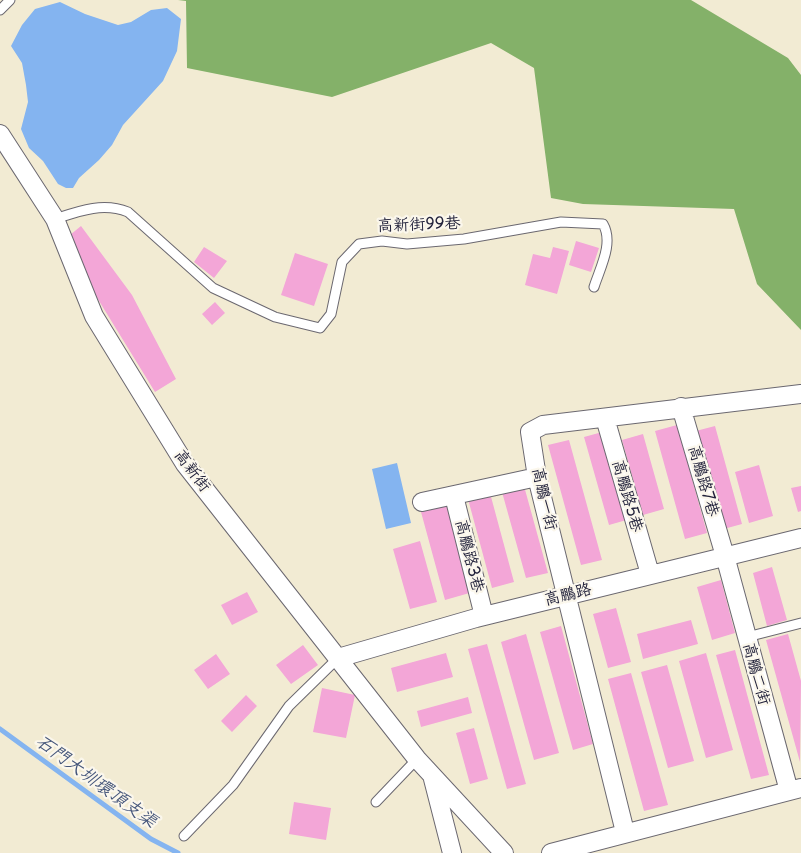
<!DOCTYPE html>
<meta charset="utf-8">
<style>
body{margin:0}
canvas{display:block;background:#f2ebd3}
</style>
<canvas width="801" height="853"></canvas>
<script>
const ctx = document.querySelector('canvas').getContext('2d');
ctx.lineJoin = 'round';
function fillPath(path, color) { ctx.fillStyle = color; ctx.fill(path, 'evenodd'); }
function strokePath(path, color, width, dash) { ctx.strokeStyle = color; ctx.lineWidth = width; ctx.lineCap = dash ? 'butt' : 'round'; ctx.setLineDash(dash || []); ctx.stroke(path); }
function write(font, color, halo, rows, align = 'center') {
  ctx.font = font + ' "Playpen Sans","LXGW WenKai TC",sans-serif'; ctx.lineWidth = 4.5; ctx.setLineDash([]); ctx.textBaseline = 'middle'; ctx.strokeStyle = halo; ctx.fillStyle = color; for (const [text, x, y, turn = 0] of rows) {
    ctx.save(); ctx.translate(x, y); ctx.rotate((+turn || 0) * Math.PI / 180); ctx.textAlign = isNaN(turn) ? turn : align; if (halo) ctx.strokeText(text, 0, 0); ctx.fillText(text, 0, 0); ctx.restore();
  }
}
fillPath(new Path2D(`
 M178,0H691L788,58L801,75V330L757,284L734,209L583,204L551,198L534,68L491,43L332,97L187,68L186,1Z`), '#84b169');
fillPath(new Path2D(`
 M60,2L85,14L118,25L131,22L151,10L167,8L181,19L177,51L163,81L123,125L112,145L99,160L79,178L73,188H66L58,184L43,161L29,148L21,129L28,102L26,85L22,63L11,46L22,25L35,9Z
 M397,463L411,523L386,529L372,469Z`), '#84b4f0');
strokePath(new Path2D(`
 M0,729L151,839L178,853`), '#84b4f0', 5);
fillPath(new Path2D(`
 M81,226L132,295L176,379L155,392L96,296L70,235Z
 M576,241L599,248L591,272L569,265Z
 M204,247L227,261L214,278L194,262Z
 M553,247L569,251L557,294L525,285L533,254L550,258Z
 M295,253L328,264L314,306L281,295Z
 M215,302L225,313L212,325L202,314Z
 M677,425L707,533L685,539L655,431Z
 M715,426L742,524L720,530L692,432Z
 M606,431L630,519L609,525L584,437Z
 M643,434L664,509L643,515L622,440Z
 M569,440L602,560L581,565L548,445Z
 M759,465L773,516L749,523L735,472Z
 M524,486L548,573L526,578L502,492Z
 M801,486V511L798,512L791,488Z
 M490,493L514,582L492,588L468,499Z
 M449,505L473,592L445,600L421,512Z
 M420,541L437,602L410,609L393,549Z
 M772,567L787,620L767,626L753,573Z
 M721,580L735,633L712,640L697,587Z
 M247,592L258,612L232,625L221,605Z
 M616,608L631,662L608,668L593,614Z
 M691,620L698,644L643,659L637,634Z
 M561,626L593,744L573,750L540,632Z
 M526,634L559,753L534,760L501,642Z
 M788,634L801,681L800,762L766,640Z
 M487,644L526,784L507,789L468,649Z
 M303,645L318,665L291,684L276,665Z
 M735,650L769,775L751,779L716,655Z
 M446,653L453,677L397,692L391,668Z
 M706,653L733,750L706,758L679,661Z
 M216,654L230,674L208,689L194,670Z
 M667,665L694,761L668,768L641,672Z
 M631,673L668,805L644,811L608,679Z
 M322,688L355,695L346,738L313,732Z
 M246,695L257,706L232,732L221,721Z
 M468,697L472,713L421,727L417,711Z
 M474,728L488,779L470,784L456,733Z
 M294,802L331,808L326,840L289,834Z`), '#f3a6d7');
const service = new Path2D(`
 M0,10L10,0
 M55,219C79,211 103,202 128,212L213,288L275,317L320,328L331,314L342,262L359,244L382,241L407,244L464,239L561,222L603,224C614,243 600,268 594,287
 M747,637L801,623
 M376,802L417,759
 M184,836L233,785L289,706L338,658`);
const minor = new Path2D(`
 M0,134L55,219L94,316L185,464L417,759L504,853
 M681,407L725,556L789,791
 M605,418L650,574
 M454,496L484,616
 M422,502L537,477
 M338,658L476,618L801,538
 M433,779L452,853
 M625,832L537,477L530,432L543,425L801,394
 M551,853L801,788`);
strokePath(service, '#6b6870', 11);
strokePath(minor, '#6b6870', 20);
strokePath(service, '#fff', 9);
strokePath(minor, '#fff', 18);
write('16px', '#22223b', '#fbf7ec', [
 ["高新街99巷",419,225,-2],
 ["高新街",192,471,53],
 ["高鵬路7巷",703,481,74],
 ["高鵬路5巷",627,496,74],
 ["高鵬一街",544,499,77],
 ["高鵬路3巷",469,556,76],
 ["高鵬路",568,595,-14],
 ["高鵬二街",756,674,75]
]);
write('italic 18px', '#44557a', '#fbf7ec', [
 ["石門大圳環頂支渠",96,782,36]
]);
</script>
